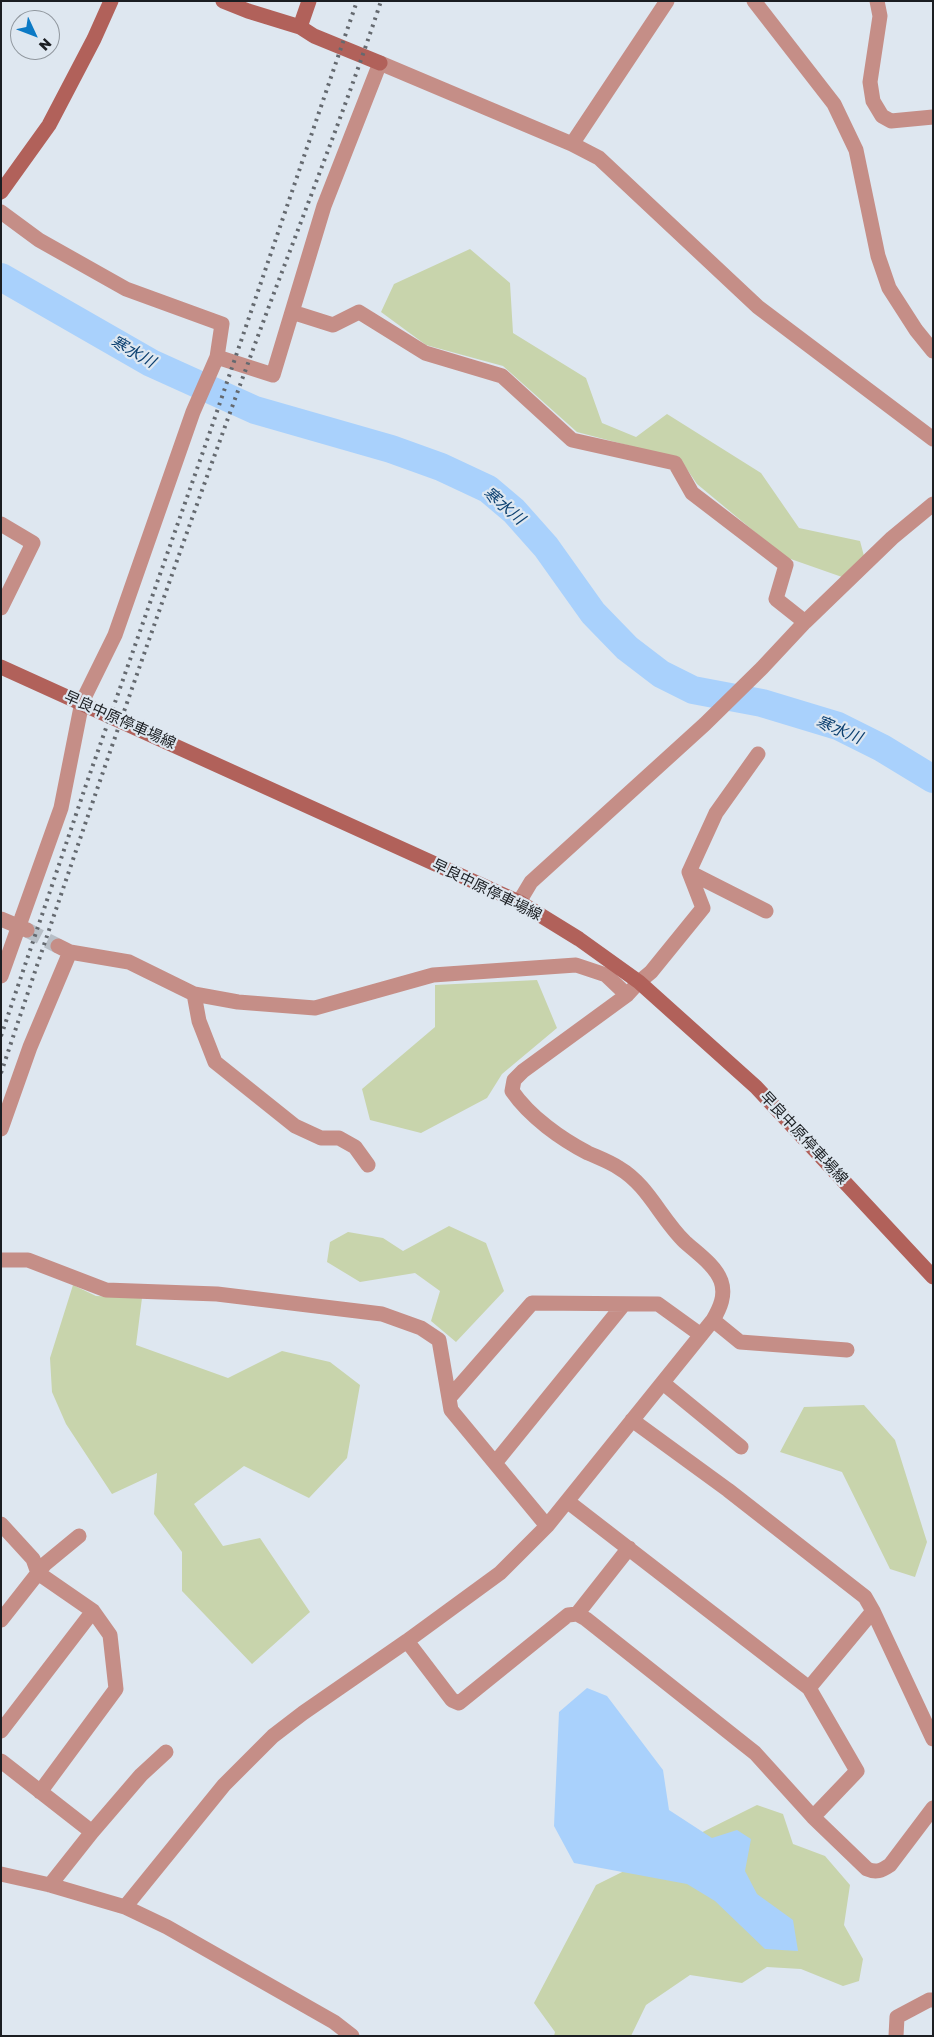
<!DOCTYPE html>
<meta charset="utf-8">
<style>
body{margin:0}
#map{position:relative;width:934px;height:2037px;overflow:hidden;background:#dee7f0;font-family:"Golos Text",sans-serif}
canvas{display:block}
.frame{position:absolute;inset:0;border:2px solid #1b1e22;pointer-events:none}
.north{position:absolute;left:10px;top:10px;width:50px;height:50px;box-sizing:border-box;background:#dee7f0;border:1px solid #90979e;border-radius:50%;rotate:133deg;font-size:14px;font-weight:700;line-height:20px;text-align:center;color:#1b1e22}
.north::after{content:'';display:block;margin:auto;width:18px;height:22px;background:#0c7ac5;clip-path:polygon(50% 0,100% 100%,50% 72%,0 100%)}
</style>
<div id="map">
<canvas width="934" height="2037"></canvas>
<div class="frame"></div>
<div class="north">N</div>
</div>
<script>
const ctx = document.querySelector('canvas').getContext('2d');
ctx.lineJoin = 'round';
function fillPath(path, color) { ctx.fillStyle = color; ctx.fill(path, 'evenodd'); }
function strokePath(path, color, width, dash) { ctx.strokeStyle = color; ctx.lineWidth = width; ctx.lineCap = dash ? 'butt' : 'round'; ctx.setLineDash(dash || []); ctx.stroke(path); }
function write(font, color, halo, rows, align = 'center') {
  ctx.font = font + ' "Golos Text","Noto Sans JP",sans-serif'; ctx.lineWidth = 4.5; ctx.setLineDash([]); ctx.textBaseline = 'middle'; ctx.strokeStyle = halo; ctx.fillStyle = color; for (const [text, x, y, turn = 0] of rows) {
    ctx.save(); ctx.translate(x, y); ctx.rotate((+turn || 0) * Math.PI / 180); ctx.textAlign = isNaN(turn) ? turn : align; if (halo) ctx.strokeText(text, 0, 0); ctx.fillText(text, 0, 0); ctx.restore();
  }
}
fillPath(new Path2D(`
 M470,249L510,283L513,333L586,378L602,423L636,437L667,414L761,473L799,528L860,541L864,556L842,577L785,557L697,484L680,459L577,432L503,366L426,345L381,312L394,284Z
 M537,980L557,1028L502,1074L487,1098L421,1133L370,1120L362,1089L435,1027V985Z
 M449,1226L486,1243L504,1291L456,1342L431,1321L440,1291L415,1273L360,1282L327,1262L330,1242L348,1232L383,1238L403,1251Z
 M73,1285L96,1296L142,1298L136,1345L228,1378L282,1351L330,1362L360,1385L347,1458L309,1498L244,1466L194,1504L223,1546L260,1538L310,1612L252,1664L182,1591V1552L154,1514L157,1473L112,1494L66,1424L52,1392L50,1358Z
 M864,1405L895,1440L927,1542L915,1577L890,1569L842,1472L780,1452L804,1407Z
 M757,1805L783,1814L793,1844L825,1856L850,1885L844,1925L863,1959L859,1981L843,1986L801,1969L767,1967L742,1983L690,1975L646,2005L631,2036H554L555,2032L534,2003L596,1885Z`), '#c8d4ac');
fillPath(new Path2D(`
 M587,1688L607,1696L663,1770L669,1810L712,1838L737,1830L751,1839L745,1871L757,1894L793,1920L798,1951L765,1949L715,1901L687,1884L574,1863L554,1826L559,1712Z`), '#a9d1fc');
strokePath(new Path2D(`
 M1,277L151,363L255,410L391,449L441,467L488,489L514,511L546,547L593,613L627,648L661,674L693,690L762,703L838,726L882,748L933,779`), '#a9d1fc', 28);
strokePath(new Path2D(`
 M27,930L58,946`), '#b7bfc7', 15, [15, 8]);
strokePath(new Path2D(`
 M754,1L834,104L856,150L878,256L889,288L916,330L933,351
 M877,1L880,16L870,82L873,101L882,116L891,121L933,117
 M572,144L667,1
 M1,212L39,240L126,289L222,324L217,357L193,412L115,635L82,702L61,808L1,976
 M292,312L333,325L359,312L425,353L502,376L572,440L675,463L692,493L786,565L776,599L805,622
 M217,357L273,375L324,206L380,63L572,144L599,158L758,307L933,439
 M1,524L33,543L1,608
 M689,872L766,911
 M519,902L531,882L705,724L762,668L805,622L892,538L933,504
 M1,919L27,930
 M58,946L70,952L129,962L194,994L199,1021L215,1062L295,1126L321,1138H339L355,1147L368,1165
 M194,994L238,1002L315,1008L433,975L576,965L606,975L627,995
 M1,1129L30,1047L70,952
 M1,1260H28L106,1290L217,1294L382,1314L421,1328L439,1340L451,1410L547,1526
 M713,1320L740,1342L847,1350
 M663,1383L741,1447
 M449,1398L532,1303L658,1304L701,1335
 M632,1420L728,1490L865,1597L873,1611L933,1739
 M495,1463L624,1304
 M567,1501L809,1688L857,1771L813,1817
 M1,1524L33,1559L38,1573L1,1620
 M577,1614L629,1548
 M407,1641L452,1700L459,1703L568,1615L577,1614L586,1619L755,1753L813,1817L867,1869C876,1873 881,1871 890,1865L933,1808
 M809,1688L873,1611
 M1,1731L93,1611
 M1,1761L92,1832L50,1885
 M40,1792L116,1689L110,1635L93,1611L38,1573L45,1564L79,1536
 M92,1832L141,1775L166,1752
 M1,1874L50,1885L125,1907L167,1927L334,2022L352,2036
 M125,1907L224,1785L273,1736L303,1713L407,1641L500,1573L547,1526L713,1320C720,1308 726,1295 721,1281C715,1265 697,1253 685,1242C661,1219 648,1185 619,1168C610,1162 599,1158 588,1153C561,1139 530,1117 512,1091L514,1080L523,1071L627,995L639,982L651,972L703,908L689,872L716,813L758,754
 M896,2036L897,2017L929,2000H933`), '#c58e87', 15);
strokePath(new Path2D(`
 M223,1L248,11L300,27L314,36L380,63
 M300,27L309,1
 M1,192L49,125L94,39L111,1
 M1,667L519,902L579,939L639,982L756,1087L933,1277`), '#b1615a', 15);
strokePath(new Path2D(`
 M1,1036L86,785L211,429L357,1
 M1,1073C81,833 164,593 251,355C294,237 342,120 381,1`), '#64696f', 4, [2.5, 5]);
write('15px', '#1b1e22', '#dee7f0', [
 ["早良中原停車場線",120,720,24],
 ["早良中原停車場線",487,890,26],
 ["早良中原停車場線",804,1138,47]
]);
write('italic 16px', '#0d4171', '#dee7f0', [
 ["寒水川",133,352,29],
 ["寒水川",504,506,40],
 ["寒水川",839,730,22]
]);
</script>
